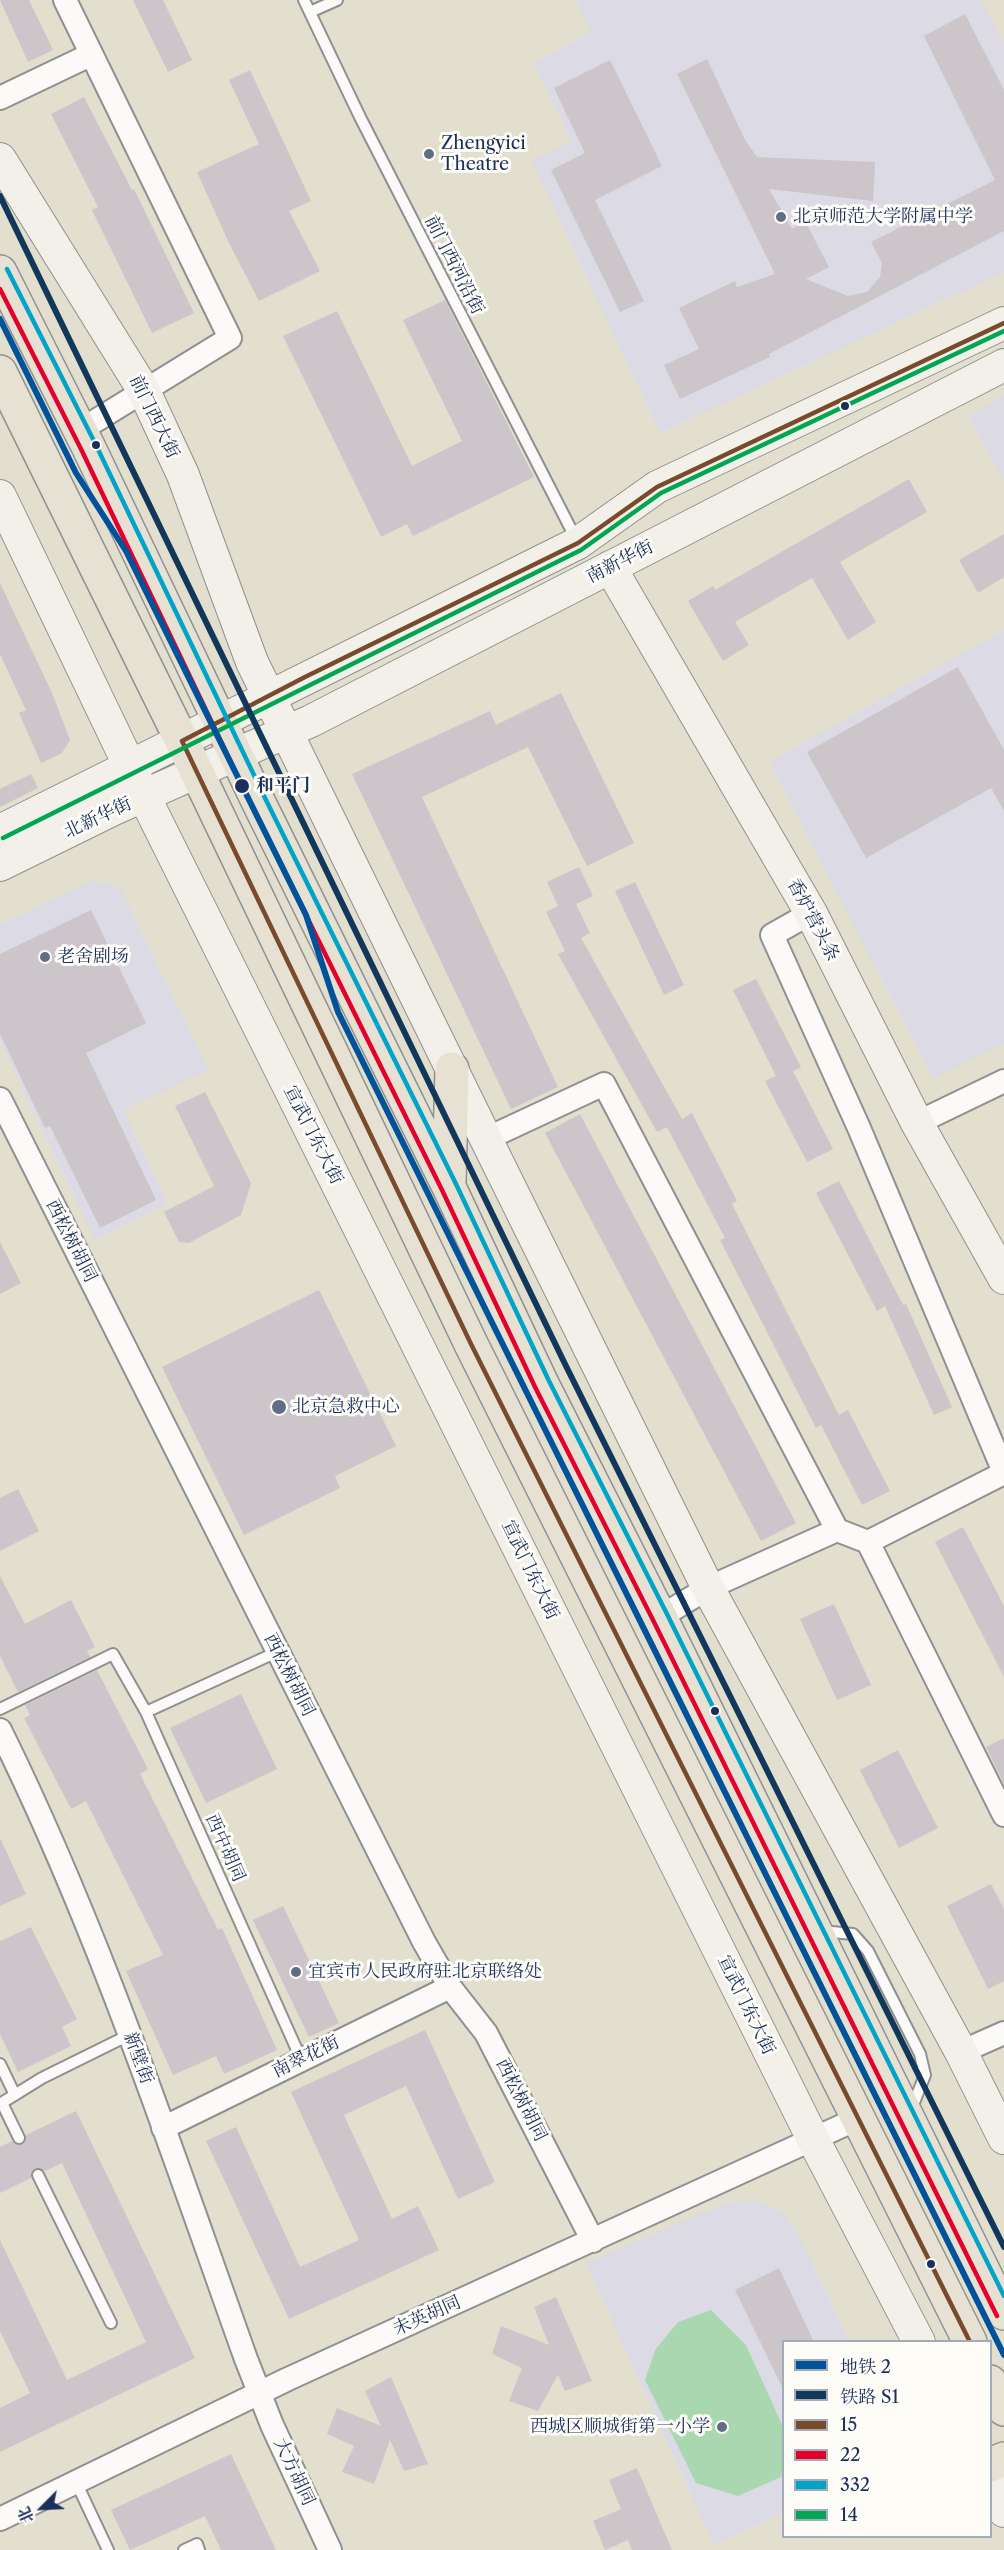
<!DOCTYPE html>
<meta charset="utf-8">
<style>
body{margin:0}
#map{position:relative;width:1004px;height:2550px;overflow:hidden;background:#e3dfce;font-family:"Libre Caslon Text","Noto Serif SC",serif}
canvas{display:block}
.legend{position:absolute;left:782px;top:2340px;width:210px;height:198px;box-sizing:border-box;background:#fdfcf7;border:2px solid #a3aaba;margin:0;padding:8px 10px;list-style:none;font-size:18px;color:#1b2f5e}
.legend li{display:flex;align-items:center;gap:12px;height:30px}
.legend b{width:30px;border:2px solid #a3aaba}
.north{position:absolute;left:12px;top:2478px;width:60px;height:60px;-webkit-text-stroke:4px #fdfcf7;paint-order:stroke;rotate:246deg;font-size:16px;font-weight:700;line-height:24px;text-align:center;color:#1b2f5e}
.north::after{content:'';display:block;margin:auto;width:21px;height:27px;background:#1b2f5e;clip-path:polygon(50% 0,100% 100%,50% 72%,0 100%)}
</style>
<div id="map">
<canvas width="1004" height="2550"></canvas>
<ul class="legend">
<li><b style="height:8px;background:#00529b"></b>地铁 2</li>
<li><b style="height:8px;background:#11385b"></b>铁路 S1</li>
<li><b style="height:8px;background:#7a4b2a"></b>15</li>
<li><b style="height:8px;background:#e4002b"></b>22</li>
<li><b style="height:8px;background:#01a3c8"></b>332</li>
<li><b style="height:8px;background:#00a651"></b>14</li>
</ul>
<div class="north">北</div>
</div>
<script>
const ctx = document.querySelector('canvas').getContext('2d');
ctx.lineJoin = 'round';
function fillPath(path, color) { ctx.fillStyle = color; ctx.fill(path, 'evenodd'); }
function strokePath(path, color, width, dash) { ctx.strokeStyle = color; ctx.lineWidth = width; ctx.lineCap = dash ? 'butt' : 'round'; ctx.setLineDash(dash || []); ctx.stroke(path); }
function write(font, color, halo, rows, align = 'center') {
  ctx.font = font + ' "Libre Caslon Text","Noto Serif SC",serif'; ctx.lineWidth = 6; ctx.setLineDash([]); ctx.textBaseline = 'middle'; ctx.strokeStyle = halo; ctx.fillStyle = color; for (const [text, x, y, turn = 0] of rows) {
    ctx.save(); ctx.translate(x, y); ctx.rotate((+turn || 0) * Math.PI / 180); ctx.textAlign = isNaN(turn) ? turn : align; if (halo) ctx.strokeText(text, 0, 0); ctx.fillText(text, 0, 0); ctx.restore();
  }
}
fillPath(new Path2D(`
 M576,0H981L1004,44V272L660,433L532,161L571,142L534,63L591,32Z
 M1004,395V480L968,417Z
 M1004,630V1043L933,1078L769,762Z
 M92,881L120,887L208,1069L124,1110L167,1204L95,1240L0,1042V924Z
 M757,2201L782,2211L797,2232L849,2341L784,2342L783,2513L714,2545L586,2263L704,2212L730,2202Z`), '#dcdbe5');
fillPath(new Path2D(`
 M711,2310L746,2345L783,2427V2469L781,2477L738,2496L696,2483L645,2380L655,2350L678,2322Z`), '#a9d8b0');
fillPath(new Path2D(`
 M0,0H29L53,50L28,62Z
 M133,0H163L192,60L168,72Z
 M965,14L1004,90V231L769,354L770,357L680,399L664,365L699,349L679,308L735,281L737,287L775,274L677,74L707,59L745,140L757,157L875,162L873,201L769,189L792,229L805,221L829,267L806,279L848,296L867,292L880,277L882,263L871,242L995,180L924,36Z
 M610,60L662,166L595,200L644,301L620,312L551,170L585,153L554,88Z
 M250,70L311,201L289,211L320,271L259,301L228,241L197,172L259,144L229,80Z
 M84,97L132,190L134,189L194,313L152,333L92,210L98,207L51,114Z
 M445,300L534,477L413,536L407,524L381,537L283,336L337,311L412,466L462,441L403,320Z
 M909,479L927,512L840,562L876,622L848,640L812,578L735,622L749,645L723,661L688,601L713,586L715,590Z
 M1004,534V577L978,593L959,560Z
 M0,583L52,693L70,740L62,753L41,763L19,713L26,710L0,654Z
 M958,667L1004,750V811L991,788L866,858L807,752Z
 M561,693L634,843L587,866L528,747L422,797L558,1087L511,1109L352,774L490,711L496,725Z
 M31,774L38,788L0,807V789Z
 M579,867L593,896L576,904L590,933L581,938L682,1119L692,1113L737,1201L732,1204L839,1415L848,1410L890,1491L862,1505L821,1425L816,1428L720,1240L725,1238L667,1127L657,1132L558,954L565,951L546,912L558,906L547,882Z
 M635,882L684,985L664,995L615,891Z
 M91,910L146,1023L86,1053L156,1200L100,1228L50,1126L45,1128L0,1034V954Z
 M756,979L801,1067L793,1071L833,1149L807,1162L765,1081L776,1076L733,990Z
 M205,1092L251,1183L241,1215L189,1243L179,1242L164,1212L214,1186L175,1106Z
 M580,1114L796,1523L761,1541L545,1133Z
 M839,1181L903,1305L906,1304L952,1407L934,1415L885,1306L877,1311L816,1193Z
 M0,1242L21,1283L0,1294Z
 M319,1290L396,1446L335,1476L340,1488L244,1535L162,1367Z
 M18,1489L39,1531L0,1551V1498Z
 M963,1527L1004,1606V1677L935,1542Z
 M0,1576L25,1624L71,1600L95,1647L87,1651L90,1657L18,1692L0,1656Z
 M834,1604L871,1685L837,1700L800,1619Z
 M97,1670L148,1769L140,1774L218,1930L222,1928L277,2050L224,2074L216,2056L173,2075L126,1971L163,1955L86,1801L71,1809L24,1718L30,1715L25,1705Z
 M241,1694L277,1769L206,1803L170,1728Z
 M1004,1738V1784L986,1747Z
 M898,1750L938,1828L899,1848L860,1770Z
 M0,1838L26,1894L0,1906Z
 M991,1884L1004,1909V1981L988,1989L947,1906Z
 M283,1906L339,2023L309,2037L253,1920Z
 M31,1927L77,2019L62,2027L71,2046L18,2072L0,2034V1941Z
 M425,2030L495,2182L458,2199L406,2086L344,2115L392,2219L418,2206L439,2250L289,2319L206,2141L236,2127L300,2267L359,2240L291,2092Z
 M76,2111L195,2358L0,2452V2408L30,2393L0,2331V2240L67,2380L146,2342L62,2163L45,2171L35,2168L32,2171L31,2178L0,2193V2147L12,2141L18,2145L23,2144L26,2139V2135Z
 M779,2268L814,2342H783V2389L735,2290Z
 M556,2297L592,2381L565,2391L558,2375L538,2411L509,2401L522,2368L492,2354L501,2326L549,2345L534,2307Z
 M391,2377L428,2464L404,2471L390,2440L374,2484L342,2472L354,2446L327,2434L337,2408L381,2426L365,2391Z
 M231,2454L276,2550H221L205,2516L130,2550L111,2510Z
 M637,2468L672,2550H632L628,2540L605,2550L593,2521L621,2509L609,2480Z`), '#ccc5ca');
const lane = new Path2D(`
 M304,0L360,117L577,541
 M310,12L337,0
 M0,1709L113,1654L146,1712L301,2059
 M146,1712L277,1652
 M821,1931L853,1934L868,1951L920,2054L925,2075L911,2110
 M0,2064L15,2095
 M2,2103L19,2138
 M0,2104L42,2078L129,2035
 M38,2175L111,2323
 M76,2482L108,2550
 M184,2550L197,2544L199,2550`);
const street = new Path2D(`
 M65,0L230,338L79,431
 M0,98L90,55
 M811,913L772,935L859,1128L1004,1472
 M0,1099L424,1942L450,1987L486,2033L593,2241
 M917,1123L1004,1081
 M486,1139L604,1084L837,1530L868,1542L1004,1815
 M868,1542L1004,1473
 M660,1617L708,1588L837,1530
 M0,1730C100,1932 170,2147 246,2359L272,2425L330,2550
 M961,2052L1004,2033
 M163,2128L450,1987
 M0,2519L288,2379L857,2119`);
const secondary = new Path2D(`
 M0,159L144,391L183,475L252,662L486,1139L708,1588L961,2052L1004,2138
 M0,496L144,796L814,2141L919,2342
 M610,567L811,913L917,1123L1004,1278
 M0,831L578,543L657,487L1004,323
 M0,865L114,809L311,721L1004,365
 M990,2479L1004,2511`);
const primary = new Path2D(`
 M0,272L88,446L257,799L449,1187L542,1384L660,1617L1004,2313
 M0,372L182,741L471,1344L970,2342
 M449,1182L452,1069
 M990,2382L1004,2409
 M990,2465L1004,2459`);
strokePath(lane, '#8f9090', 14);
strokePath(street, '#8f9090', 26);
strokePath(secondary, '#8f9090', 34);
strokePath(primary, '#8f9090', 36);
strokePath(lane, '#fbfaf8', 10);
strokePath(street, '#fbfaf8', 22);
strokePath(secondary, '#f2f0e9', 32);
strokePath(primary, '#e6e1d3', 33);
strokePath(new Path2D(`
 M970,2342L471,1344L182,741L305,677L578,543L657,487L1004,323`), '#7a4b2a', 4.5);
strokePath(new Path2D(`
 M0,289L81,449L250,802L442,1190L535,1387L653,1620L997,2316`), '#e4002b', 4.5);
strokePath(new Path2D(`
 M7,269L95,443L264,796L456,1184L549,1381L667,1614L1004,2296`), '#01a3c8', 4.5);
strokePath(new Path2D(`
 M3,838L581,550L661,493L1004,331`), '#00a651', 4.5);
strokePath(new Path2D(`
 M0,196L565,1364L1004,2247`), '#11385b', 6);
strokePath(new Path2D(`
 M0,319L76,473L126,551L306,915L338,1012L1004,2355`), '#00529b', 6);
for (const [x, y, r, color] of [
 [429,154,6,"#616d85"],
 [781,217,6,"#616d85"],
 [845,406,5,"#1b2f5e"],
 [96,445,5,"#1b2f5e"],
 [242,786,8,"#1b2f5e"],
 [45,957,6,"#616d85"],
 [279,1407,8,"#616d85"],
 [715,1711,5,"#1b2f5e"],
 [296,1972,6,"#616d85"],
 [931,2264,5,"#1b2f5e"],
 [722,2427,6,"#616d85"]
]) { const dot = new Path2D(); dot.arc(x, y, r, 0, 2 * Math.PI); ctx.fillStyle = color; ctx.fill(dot); strokePath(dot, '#fdfcf7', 2); }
write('18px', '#1b2f5e', '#fdfcf7', [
 ["Zhengyici",441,144],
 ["Theatre",441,165],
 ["北京师范大学附属中学",793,217],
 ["老舍剧场",57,957],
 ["北京急救中心",292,1407],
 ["宜宾市人民政府驻北京联络处",308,1972],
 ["西城区顺城街第一小学",710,2427,"right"]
], 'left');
write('18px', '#1b2f5e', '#fdfcf7', [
 ["前门西河沿街",454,265,63],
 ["前门西大街",154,417,64],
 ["南新华街",620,562,-27],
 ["北新华街",98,818,-25],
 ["香炉营头条",813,920,62],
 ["宣武门东大街",313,1135,63],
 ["西松树胡同",71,1241,63],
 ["宣武门东大街",530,1570,64],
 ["西松树胡同",289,1675,63],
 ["西中胡同",225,1848,66],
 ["宣武门东大街",746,2005,64],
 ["南翠花街",306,2057,-26],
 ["新壁街",138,2058,70],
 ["西松树胡同",521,2100,63],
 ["未英胡同",427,2316,-24],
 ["大方胡同",294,2472,65]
]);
write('bold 18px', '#1b2f5e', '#fdfcf7', [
 ["和平门",256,786]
], 'left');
</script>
